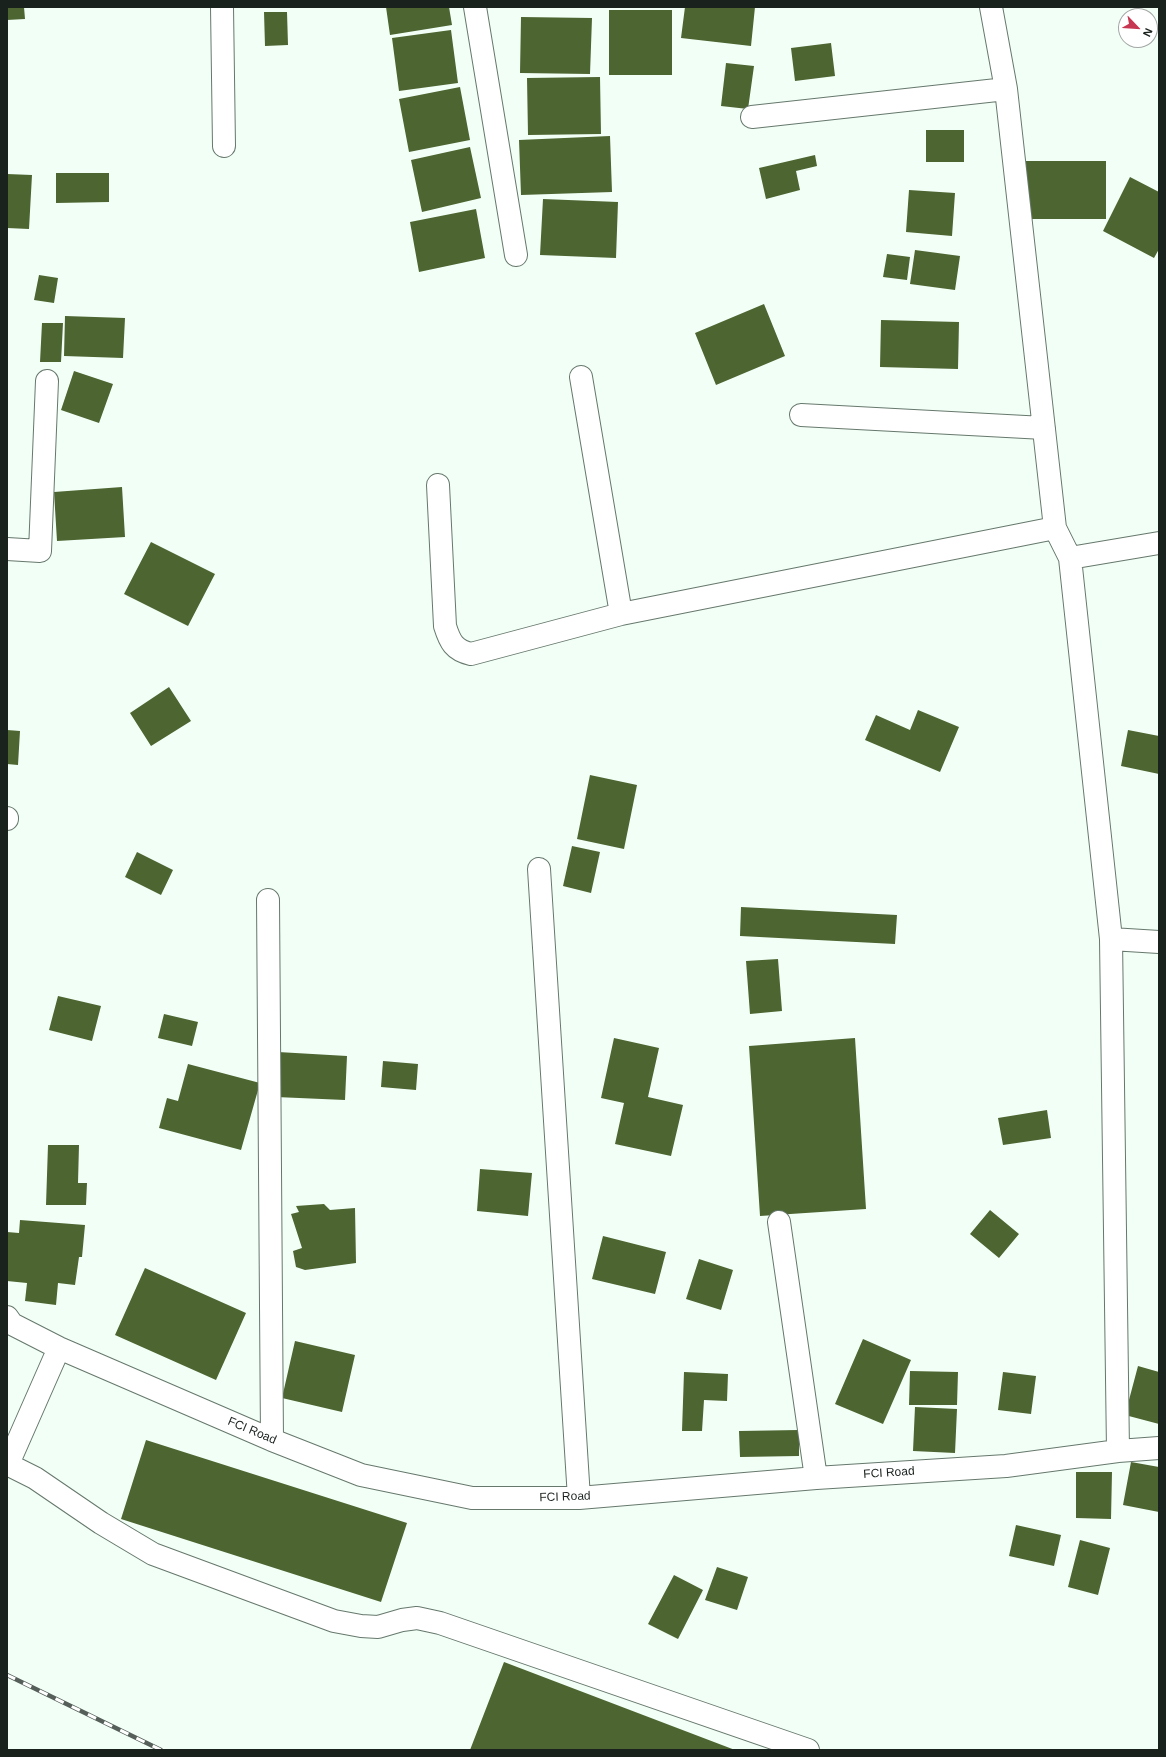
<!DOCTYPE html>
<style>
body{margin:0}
#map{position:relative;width:1166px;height:1757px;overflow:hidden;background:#f2fff7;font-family:Arial,sans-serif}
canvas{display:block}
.frame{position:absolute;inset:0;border:8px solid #1a221d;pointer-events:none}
.north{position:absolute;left:1118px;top:8px;width:40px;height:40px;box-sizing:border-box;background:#fff;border:1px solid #a3a7a5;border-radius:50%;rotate:115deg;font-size:11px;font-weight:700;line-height:16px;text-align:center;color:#1a221d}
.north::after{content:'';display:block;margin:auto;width:14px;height:18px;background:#c83751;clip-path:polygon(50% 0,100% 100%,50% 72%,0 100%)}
</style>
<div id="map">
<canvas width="1166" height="1757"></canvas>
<div class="frame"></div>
<div class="north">N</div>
</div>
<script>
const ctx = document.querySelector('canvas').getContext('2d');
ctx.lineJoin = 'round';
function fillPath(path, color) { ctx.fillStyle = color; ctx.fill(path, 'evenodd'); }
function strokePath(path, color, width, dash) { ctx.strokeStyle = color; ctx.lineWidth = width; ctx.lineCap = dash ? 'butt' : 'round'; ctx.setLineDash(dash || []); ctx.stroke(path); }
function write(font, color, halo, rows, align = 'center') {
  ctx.font = font + ' Arial,sans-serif'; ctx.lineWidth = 4; ctx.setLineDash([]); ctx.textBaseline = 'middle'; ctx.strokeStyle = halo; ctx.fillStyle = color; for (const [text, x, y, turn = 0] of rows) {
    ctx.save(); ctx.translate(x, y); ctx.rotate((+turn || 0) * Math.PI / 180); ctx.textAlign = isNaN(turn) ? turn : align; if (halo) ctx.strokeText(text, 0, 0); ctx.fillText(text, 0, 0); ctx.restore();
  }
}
fillPath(new Path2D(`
 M7,7H24L25,19L7,20Z
 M386,7H449L452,25L390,35Z
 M685,7H755L751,46L681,38Z
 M609,10H672V75H609Z
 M264,12H287L288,45L265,46Z
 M521,17L592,18L590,74L520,73Z
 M451,30L458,83L399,91L392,38Z
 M831,43L835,76L795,81L791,48Z
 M726,63L754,66L748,109L721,106Z
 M600,77L601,134L528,135L527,78Z
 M460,87L470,140L409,152L399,99Z
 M926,130H964V162H926Z
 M610,136L612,192L521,195L519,140Z
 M470,147L481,198L422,212L411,160Z
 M815,155L817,166L796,171L800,190L766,199L759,168Z
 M1024,161H1106V219H1024Z
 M56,173H109V202L56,203Z
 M7,174L32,175L29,229L7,228Z
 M1130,177L1159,192V249L1154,258L1103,231Z
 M909,190L955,193L952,236L906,232Z
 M543,199L618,202L616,258L540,255Z
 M476,209L485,258L419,272L410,222Z
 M915,250L960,256L955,290L910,284Z
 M887,254L910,257L907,280L883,277Z
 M39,275L58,278L54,303L34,300Z
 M764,304L785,356L716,385L695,333Z
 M65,316L125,318L123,358L64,356Z
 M881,320L959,322L958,369L880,367Z
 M42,323H63L61,362H40Z
 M74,371L113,384L99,423L61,410Z
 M122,487L125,537L57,541L54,492Z
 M151,542L215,574L188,626L124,594Z
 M169,687L191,721L151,746L130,713Z
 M918,710L959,727L940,772L865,740L876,715L910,730Z
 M7,730L20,731L18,765L7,764Z
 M1128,730L1159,736V774L1121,766Z
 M590,775L637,785L624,849L577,839Z
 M572,846L600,852L591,893L563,886Z
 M137,852L173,870L161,895L125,877Z
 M741,907L897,915L895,944L740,936Z
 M778,959L782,1011L750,1014L746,961Z
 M58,996L101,1006L92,1041L49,1030Z
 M164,1014L198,1022L192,1046L158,1038Z
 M614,1038L659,1048L648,1097L683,1105L671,1156L615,1144L624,1103L601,1098Z
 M855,1038L866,1209L760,1216L749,1046Z
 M278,1052L347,1056L345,1100L276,1097Z
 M383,1061L418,1064L416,1090L381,1087Z
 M188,1064L260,1083L241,1150L159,1128L167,1098L178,1101Z
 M1047,1110L1051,1138L1003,1145L998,1118Z
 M48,1145H79L78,1183H87L86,1205H46Z
 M480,1169L532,1173L528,1216L477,1211Z
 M324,1204L330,1210L355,1208L356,1263L305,1270L296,1267L293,1251L302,1248L291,1214L299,1212L296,1206Z
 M990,1210L1019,1234L999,1258L970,1234Z
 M20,1220L85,1225L82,1257H79L75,1285L58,1283L56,1305L25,1301L27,1283L7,1281V1232L19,1233Z
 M603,1236L666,1252L655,1294L592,1279Z
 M699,1259L733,1270L721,1310L686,1299Z
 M145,1268L246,1313L216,1380L115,1335Z
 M863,1339L911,1360L883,1424L835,1404Z
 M295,1341L355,1355L342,1412L282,1398Z
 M1138,1366L1159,1372V1424L1125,1415Z
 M910,1371L958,1372L957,1405H909Z
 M684,1372L728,1374L727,1401L704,1400L702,1431H682Z
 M1003,1372L1036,1376L1031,1414L998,1410Z
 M915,1407L957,1409L955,1453L913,1451Z
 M799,1430V1456L740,1457L739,1431Z
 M146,1440L407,1523L381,1602L121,1519Z
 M1131,1462L1159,1467V1512L1123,1505Z
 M1076,1472H1112L1111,1519L1076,1518Z
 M1016,1525L1061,1535L1054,1566L1009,1556Z
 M1080,1540L1110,1548L1098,1595L1068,1587Z
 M717,1567L748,1577L737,1610L705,1600Z
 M674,1575L703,1590L678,1639L648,1624Z
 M504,1662L735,1750H470Z`), '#4d6530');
const minor = new Path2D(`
 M222,7L224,146
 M475,7L516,255
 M991,7L1006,89L1055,528L1070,558L1111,939L1118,1451
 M752,117L1006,89
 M581,377L621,614
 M801,415L1044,428
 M438,485L445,626C450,642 454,650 471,654L621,614L1055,528
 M7,549L40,551L47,381
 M1070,558L1159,543
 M7,818V819
 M539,869L579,1498
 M268,900L272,1440
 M1111,939L1159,942
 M779,1222L816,1478
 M7,1317L12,1324L59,1348L272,1440L361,1475L472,1498H579L816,1478L1006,1466L1118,1451L1159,1448
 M7,1464L35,1478L101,1523L153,1554L334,1621L361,1626L378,1627L402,1620L417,1618L440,1623L808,1750
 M8,1464L59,1348`);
strokePath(minor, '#66786c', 24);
strokePath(minor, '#fff', 22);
const rail = new Path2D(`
 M7,1675L161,1750`);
strokePath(rail, '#565f5a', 4.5);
strokePath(rail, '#fff', 3, [9]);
write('12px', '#1a221d', '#fff', [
 ["FCI Road",252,1431,23],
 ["FCI Road",889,1473,-4],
 ["FCI Road",565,1497,-2]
]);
</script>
